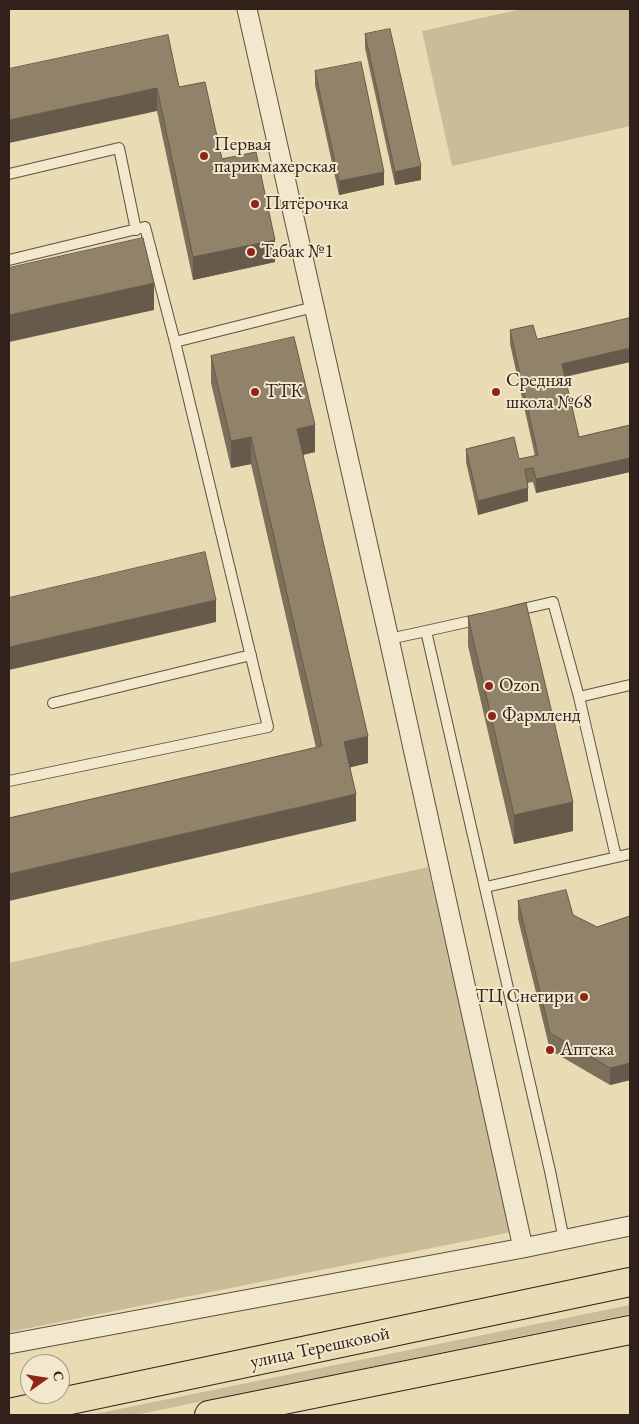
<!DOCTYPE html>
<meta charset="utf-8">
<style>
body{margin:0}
#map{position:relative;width:639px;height:1424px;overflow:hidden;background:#e9dbb3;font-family:"EB Garamond",serif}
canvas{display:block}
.frame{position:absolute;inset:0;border:10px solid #31211a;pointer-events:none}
.north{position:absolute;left:20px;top:1354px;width:50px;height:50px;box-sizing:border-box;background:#f1e8ce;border:1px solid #a49886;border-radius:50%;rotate:77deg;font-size:14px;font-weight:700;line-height:20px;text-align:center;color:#31211a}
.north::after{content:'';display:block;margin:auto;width:18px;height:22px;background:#8f2418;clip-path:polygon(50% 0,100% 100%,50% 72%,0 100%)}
</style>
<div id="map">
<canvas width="639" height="1424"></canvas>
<div class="frame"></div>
<div class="north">С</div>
</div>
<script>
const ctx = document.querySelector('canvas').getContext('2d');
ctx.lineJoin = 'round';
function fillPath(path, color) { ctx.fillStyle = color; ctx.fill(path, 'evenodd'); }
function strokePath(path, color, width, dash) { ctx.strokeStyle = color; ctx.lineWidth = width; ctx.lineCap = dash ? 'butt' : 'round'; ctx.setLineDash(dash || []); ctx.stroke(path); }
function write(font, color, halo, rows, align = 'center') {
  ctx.font = font + ' "EB Garamond",serif'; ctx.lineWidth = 4; ctx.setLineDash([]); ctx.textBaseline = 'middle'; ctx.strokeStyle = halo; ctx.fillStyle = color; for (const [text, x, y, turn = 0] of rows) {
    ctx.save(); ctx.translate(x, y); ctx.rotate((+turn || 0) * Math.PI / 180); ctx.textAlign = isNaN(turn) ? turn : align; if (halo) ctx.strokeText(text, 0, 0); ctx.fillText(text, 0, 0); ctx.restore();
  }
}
fillPath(new Path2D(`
 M522,9H630V126L452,166L422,31Z
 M428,867L512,1232L9,1332V963Z
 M630,1305V1314L135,1415H90Z`), '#cabb99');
const service = new Path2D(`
 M9,174L119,148L136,230
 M9,260L145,227L175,342L314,307
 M514,611L553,602L579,697L630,685
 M480,619L426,631L550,1171L564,1240
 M389,639L426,631
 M579,697L616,857
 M53,703L251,655
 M9,781L268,727L175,342
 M486,887L630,854`);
const minor = new Path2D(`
 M247,9L389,639L523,1248
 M9,1344L523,1248L630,1226`);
const primary = new Path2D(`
 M9,1413L630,1282
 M209,1415L630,1330`);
strokePath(service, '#5f5040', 12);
strokePath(minor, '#5f5040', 21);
strokePath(primary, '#31211a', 30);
strokePath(service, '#f1e8ce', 10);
strokePath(minor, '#f1e8ce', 19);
strokePath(primary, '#e9dbb3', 28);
fillPath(new Path2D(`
 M365,34L421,180L395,185L365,48Z
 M9,69L179,87L222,159L275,262L193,280L157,111Z
 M315,71L384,185L339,195L315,85Z
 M630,318V362L565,377L579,437L630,425V472L536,493L533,482L527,483L528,501L478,515L466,462V449L519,459L535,456L510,344V330L537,339Z
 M211,356L315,452L303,455L368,763L350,767L356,821L316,748L251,464L231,468L211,383Z
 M468,617L573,831L514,844L468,646Z
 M518,901L573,915L597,927L630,916V1080L610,1085L550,1050L518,919Z`), '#7d705b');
fillPath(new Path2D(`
 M157,88V111L9,143V120Z
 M421,166V180L395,185V172Z
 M384,172V185L339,195V181Z
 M275,240V262L193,280V257Z
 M154,283V310L9,342V315Z
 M630,348V362L562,377V364Z
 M315,425V452L297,456V429Z
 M251,437V464L231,468V441Z
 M630,458V472L536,493V479Z
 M528,488V501L478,515V501Z
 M216,600V622L9,670V647Z
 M368,736V763L344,769V742Z
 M356,794V821L9,901V874Z
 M573,802V831L514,844V815Z
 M630,1063V1080L610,1085V1068Z`), '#665b4a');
const building = new Path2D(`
 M390,29L421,166L395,172L365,34Z
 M168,35L179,87L205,82L222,159L256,152L275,240L193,257L157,88L9,120V69Z
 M361,62L384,172L339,181L315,71Z
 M143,238L154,283L9,315V268Z
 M630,318V348L562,364L579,437L630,425V458L536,479L533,468L525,469L528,488L478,501L466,449L514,437L519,459L538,455L510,330L533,325L537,339Z
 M294,337L315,425L297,429L368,736L344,742L356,794L9,874V818L322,746L251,437L231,441L211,356Z
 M205,552L216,600L9,647V598Z
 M526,603L573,802L514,815L468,617Z
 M566,890L573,915L597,927L630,916V1063L610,1068L550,1033L518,901Z`);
fillPath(building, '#91826a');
strokePath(building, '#665b4a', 1);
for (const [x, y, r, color] of [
 [204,156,5,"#8f2418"],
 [255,204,5,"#8f2418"],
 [251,252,5,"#8f2418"],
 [255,392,5,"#8f2418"],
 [496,392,5,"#8f2418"],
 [489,686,5,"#8f2418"],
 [492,716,5,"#8f2418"],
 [584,997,5,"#8f2418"],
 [550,1050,5,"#8f2418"]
]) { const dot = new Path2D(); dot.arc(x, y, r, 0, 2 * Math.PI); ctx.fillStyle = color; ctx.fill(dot); strokePath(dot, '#f1e8ce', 2); }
write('19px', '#31211a', '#f1e8ce', [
 ["Первая",214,145],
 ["парикмахерская",214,167],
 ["Пятёрочка",265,204],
 ["Табак №1",261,252],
 ["Средняя",506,381],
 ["школа №68",506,403],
 ["ТТК",265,392],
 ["Ozon",499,686],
 ["Фармленд",502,716],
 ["ТЦ Снегири",574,997,"right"],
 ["Аптека",560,1050]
], 'left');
write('19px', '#31211a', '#f1e8ce', [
 ["улица Терешковой",320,1348,-12]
]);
</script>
